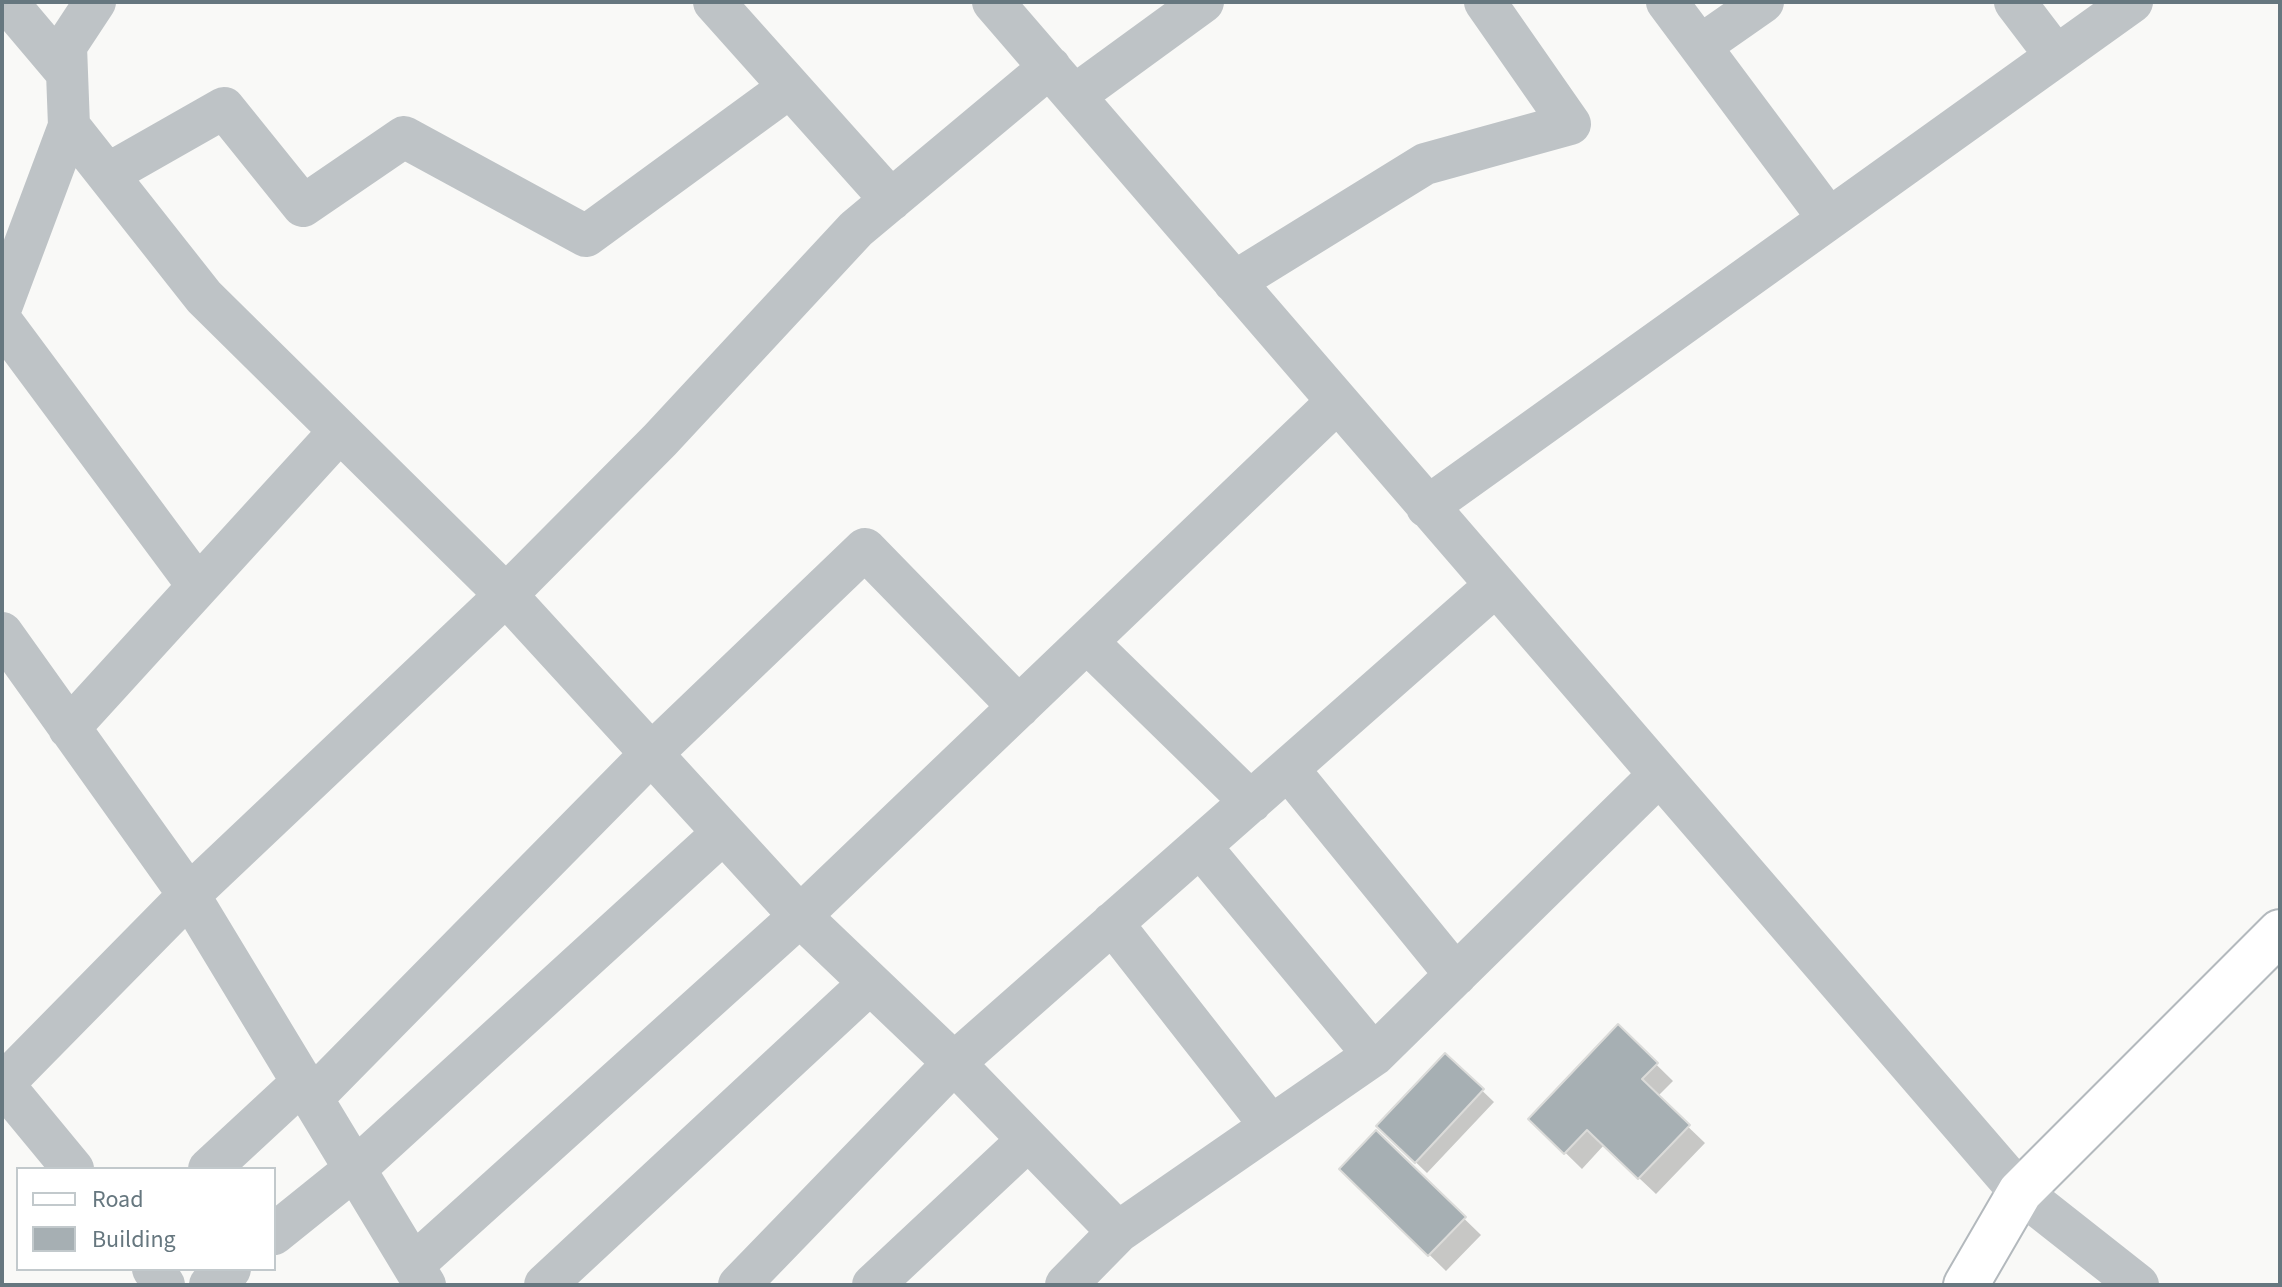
<!DOCTYPE html>
<style>
body{margin:0}
#map{position:relative;width:2282px;height:1287px;overflow:hidden;background:#f9f9f7;font-family:"Source Sans 3",sans-serif}
canvas{display:block}
.frame{position:absolute;inset:0;border:4px solid #66777f;pointer-events:none}
.legend{position:absolute;left:16px;top:1167px;width:260px;height:104px;box-sizing:border-box;background:#fff;border:2px solid #c2c9cc;margin:0;padding:10px 14px;list-style:none;font-size:24px;color:#66777f}
.legend li{display:flex;align-items:center;gap:16px;height:40px}
.legend b{width:40px;border:2px solid #c2c9cc}
</style>
<div id="map">
<canvas width="2282" height="1287"></canvas>
<div class="frame"></div>
<ul class="legend">
<li><b style="height:10px;background:#fff"></b>Road</li>
<li><b style="height:22px;background:#a6afb3"></b>Building</li>
</ul>
</div>
<script>
const ctx = document.querySelector('canvas').getContext('2d');
ctx.lineJoin = 'round';
function fillPath(path, color) { ctx.fillStyle = color; ctx.fill(path, 'evenodd'); }
function strokePath(path, color, width, dash) { ctx.strokeStyle = color; ctx.lineWidth = width; ctx.lineCap = dash ? 'butt' : 'round'; ctx.setLineDash(dash || []); ctx.stroke(path); }
fillPath(new Path2D(`
 M1618,1027L1673,1081L1657,1097L1705,1143L1656,1194L1604,1145L1582,1169L1531,1119Z
 M1445,1055L1494,1102L1427,1173L1378,1126Z
 M1376,1133L1481,1235L1446,1271L1342,1169Z`), '#0003');
const building = new Path2D(`
 M1618,1024L1658,1063L1642,1079L1690,1125L1638,1179L1587,1130L1564,1154L1528,1119Z
 M1445,1053L1484,1089L1415,1163L1376,1126Z
 M1376,1130L1466,1217L1428,1256L1339,1169Z`);
fillPath(building, '#a6afb3');
strokePath(building, '#dbdbd9', 2);
const secondary = new Path2D(`
 M1966,1285L2020,1192L2280,932`);
strokePath(secondary, '#b3b9bd', 48);
strokePath(new Path2D(`
 M7,2L67,73
 M714,2L891,200
 M993,2L2020,1192L2138,1285
 M1667,2L1829,219
 M2015,2L2056,56
 M1700,46L1763,2
 M1074,96L1203,2
 M69,126L204,297L506,595L800,916L954,1063L1118,1232
 M108,174L224,108L303,206L404,137L586,236L790,87
 M1234,282L1425,164L1570,124L1485,2
 M2,305L69,126L66,46L95,2
 M2,322L198,586
 M1427,507L2132,2
 M2,633L189,895L425,1285
 M1087,642L1251,802
 M69,728L340,431
 M1288,769L1456,975
 M1200,846L1374,1055
 M1112,923L1271,1126
 M2,1083L73,1169
 M3,1084L189,895L506,595L660,440L856,229L1050,67
 M313,1097L651,754L865,549L1019,707
 M209,1169L304,1081
 M274,1234L356,1168L723,833
 M413,1265L800,916L1337,402
 M153,1269L164,1285
 M210,1285L230,1269
 M545,1285L870,983
 M739,1285L954,1063L1495,586
 M873,1285L1028,1140
 M1066,1285L1118,1232L1374,1055L1658,776`), '#bec3c6', 42);
strokePath(secondary, '#fff', 44);
</script>
